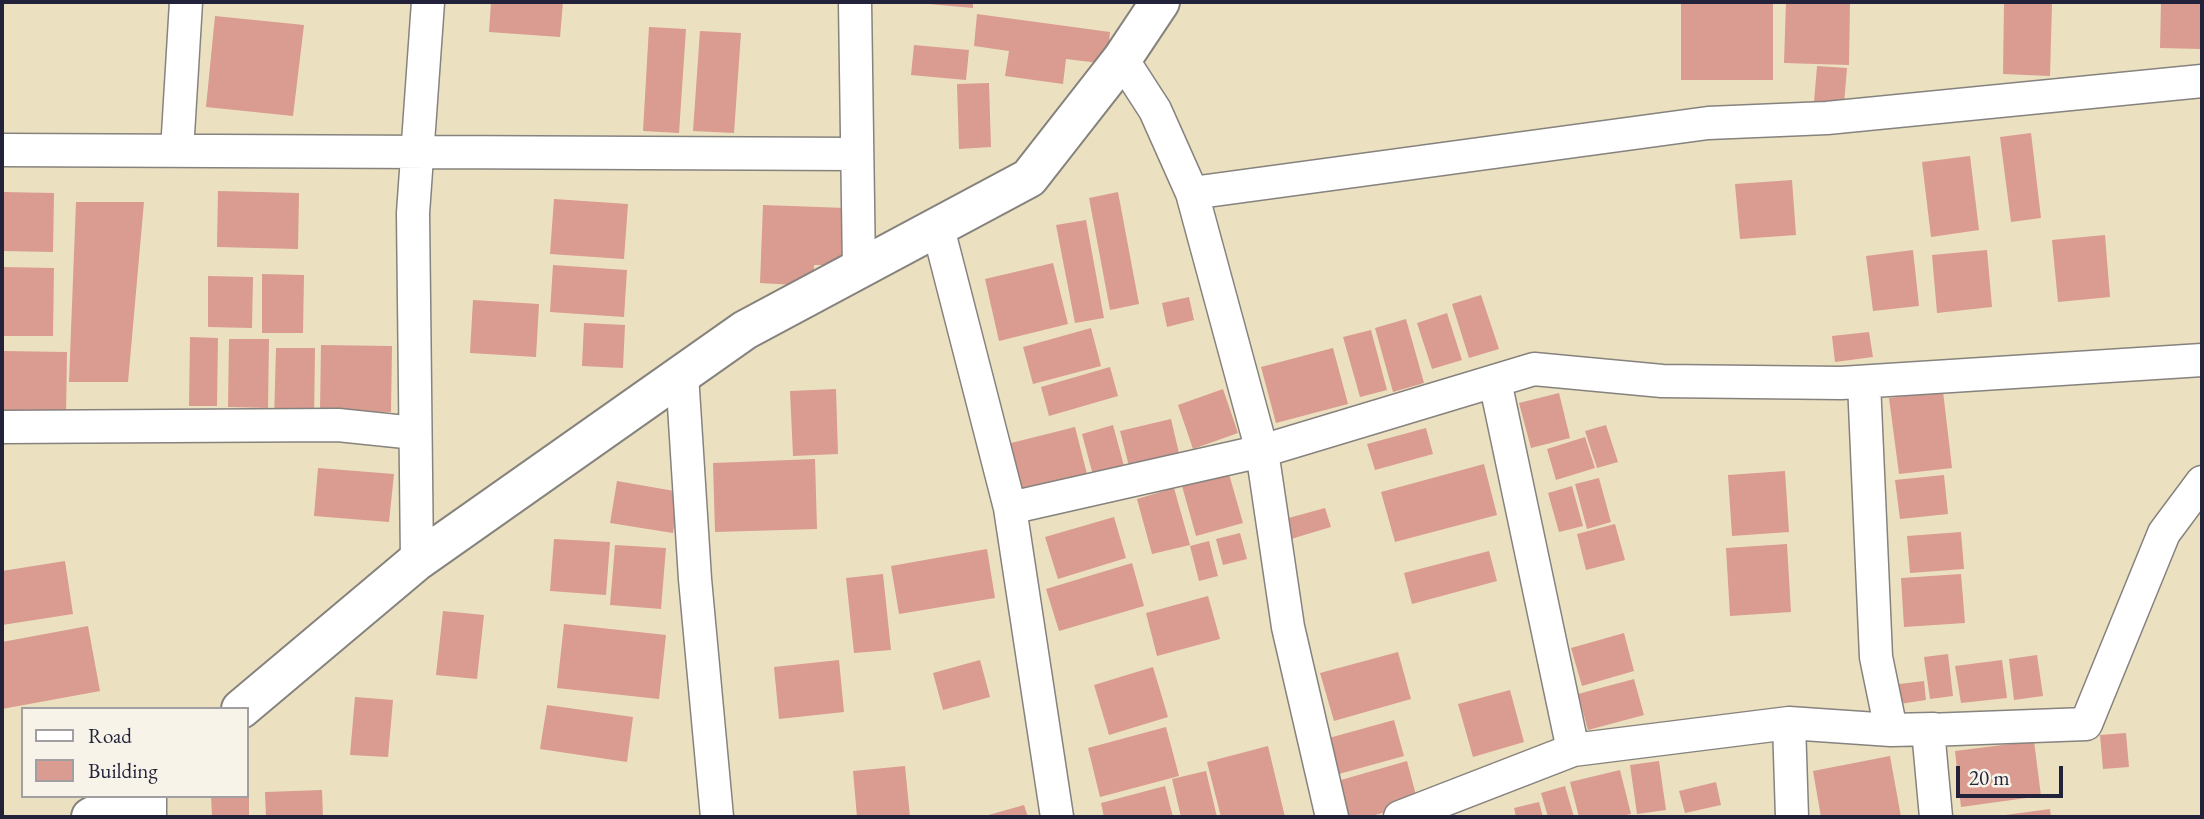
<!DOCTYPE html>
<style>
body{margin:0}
#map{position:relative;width:2204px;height:819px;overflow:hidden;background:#ebe1c0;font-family:"EB Garamond",serif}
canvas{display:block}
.frame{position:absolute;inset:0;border:4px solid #22223b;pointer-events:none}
.legend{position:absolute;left:21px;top:707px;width:228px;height:91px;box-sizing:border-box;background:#f7f3e8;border:2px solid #a29fa3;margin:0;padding:9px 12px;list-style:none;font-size:21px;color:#22223b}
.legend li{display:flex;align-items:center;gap:14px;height:35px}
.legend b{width:35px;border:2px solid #a29fa3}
.scale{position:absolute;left:1956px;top:766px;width:107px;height:32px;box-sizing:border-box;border:4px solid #22223b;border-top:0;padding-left:9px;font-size:21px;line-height:24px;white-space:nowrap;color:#22223b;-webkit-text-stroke:5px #f7f3e8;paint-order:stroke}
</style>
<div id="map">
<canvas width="2204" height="819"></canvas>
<div class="frame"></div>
<ul class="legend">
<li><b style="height:9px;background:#fff"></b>Road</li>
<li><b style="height:19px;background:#da9b90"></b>Building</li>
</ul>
<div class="scale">20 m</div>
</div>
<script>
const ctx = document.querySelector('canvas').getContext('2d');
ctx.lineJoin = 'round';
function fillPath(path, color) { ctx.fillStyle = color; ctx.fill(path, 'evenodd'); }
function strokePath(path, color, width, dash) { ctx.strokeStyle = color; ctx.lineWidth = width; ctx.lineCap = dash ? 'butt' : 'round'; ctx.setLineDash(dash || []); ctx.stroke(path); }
fillPath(new Path2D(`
 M491,2H563L560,37L489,32Z
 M929,2H973V8L929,4Z
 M1681,2H1773V80H1681Z
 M1786,2H1850L1849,65L1784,63Z
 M2004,2H2052L2050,76L2003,74Z
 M2161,2H2202V49L2160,48Z
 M977,14L1110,32L1107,64L1066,59L1063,84L1005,76L1009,51L974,46Z
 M215,16L304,25L293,116L206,107Z
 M649,27L686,29L679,133L643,131Z
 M700,31L741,33L734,133L693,131Z
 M914,45L969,50L966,80L911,75Z
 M1817,66L1847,68L1844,104L1814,102Z
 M989,83L991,147L959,149L957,84Z
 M2031,133L2041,218L2011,222L2000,137Z
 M1970,156L1979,230L1931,237L1922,162Z
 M1792,180L1796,235L1740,239L1735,184Z
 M218,191L299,193L298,249L217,247Z
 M2,192L54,193L53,252L2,251Z
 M1118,192L1139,304L1110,310L1089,198Z
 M554,199L628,204L624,259L550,254Z
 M76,202H144L128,382H69Z
 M763,205L846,208L844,265H814L813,286L760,283Z
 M1086,220L1104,318L1075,323L1056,225Z
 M2105,235L2110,297L2058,302L2052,240Z
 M1913,250L1919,306L1873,311L1866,256Z
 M1987,250L1992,307L1937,313L1932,255Z
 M1053,263L1068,324L999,341L985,279Z
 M553,265L627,270L624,317L550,312Z
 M2,267L54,268L53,336H2Z
 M262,274L304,275L303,333H262Z
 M208,276L253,277L252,328L208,327Z
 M1481,295L1499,349L1469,358L1452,304Z
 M1189,297L1194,320L1167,327L1162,303Z
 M473,300L539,304L536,357L470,353Z
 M1447,313L1462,360L1432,369L1417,323Z
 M1406,319L1424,383L1393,392L1375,328Z
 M584,323L625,325L623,368L582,366Z
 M1091,328L1101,366L1033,384L1023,347Z
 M1371,330L1387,390L1360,397L1343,337Z
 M1869,332L1873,357L1835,362L1832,336Z
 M190,337L218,338L217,406H189Z
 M229,339H269L268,408L228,407Z
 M321,345L392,346L391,412L320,411Z
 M276,348H315L314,421H274Z
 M1333,348L1348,404L1276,423L1261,367Z
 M2,351L67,352L66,415L2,414Z
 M1110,367L1118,396L1049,416L1041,387Z
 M836,389L838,454L793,456L790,391Z
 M1223,389L1238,433L1193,449L1178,405Z
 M1943,391L1952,468L1899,474L1889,398Z
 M1559,393L1570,438L1531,448L1519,403Z
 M1171,419L1182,466L1132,478L1120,431Z
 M1113,425L1124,466L1093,475L1082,434Z
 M1606,425L1618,462L1597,468L1585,431Z
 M1075,427L1087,474L1014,492L1003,445Z
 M1426,428L1433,454L1375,470L1367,444Z
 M1585,437L1595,468L1556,480L1547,449Z
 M815,459L817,529L715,532L713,463Z
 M1484,464L1497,515L1395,542L1381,492Z
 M318,468L394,474L389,522L314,516Z
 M1785,471L1789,532L1732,536L1728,475Z
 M1229,474L1243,523L1196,536L1182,486Z
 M1944,475L1948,514L1900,519L1895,480Z
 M1599,478L1611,522L1587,529L1575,484Z
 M617,481L680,492L673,533L610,523Z
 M1572,486L1583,526L1559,532L1548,493Z
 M1174,488L1190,545L1152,554L1137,499Z
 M1325,508L1331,527L1291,539L1285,519Z
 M1114,517L1126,558L1058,579L1045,537Z
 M1615,524L1625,560L1586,570L1577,534Z
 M1961,532L1964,569L1910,573L1907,536Z
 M1240,533L1247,559L1223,565L1216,539Z
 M554,539L610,542L606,595L550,591Z
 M1209,541L1218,576L1199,581L1190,546Z
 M1787,544L1791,612L1730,616L1726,548Z
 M615,545L666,548L661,609L610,605Z
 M987,549L995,598L899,614L891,566Z
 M1489,551L1497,581L1412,604L1404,573Z
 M65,561L73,614L2,625V571Z
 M1132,563L1144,606L1059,631L1046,589Z
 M883,574L891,650L854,653L846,578Z
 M1961,574L1965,623L1904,627L1901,578Z
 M1208,596L1220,639L1157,656L1146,613Z
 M443,611L484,615L477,679L436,675Z
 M564,624L666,635L659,699L557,688Z
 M88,626L100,691L2,709V642Z
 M1624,633L1634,671L1582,686L1571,648Z
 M1398,652L1411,699L1334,721L1320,673Z
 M1948,654L1953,696L1930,699L1924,657Z
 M2037,655L2043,696L2014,700L2009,659Z
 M839,660L844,712L779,719L774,667Z
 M980,660L990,697L943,710L933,673Z
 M2002,660L2007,698L1961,703L1955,666Z
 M1153,667L1168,717L1109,735L1094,685Z
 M1634,679L1644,715L1588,730L1578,694Z
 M1924,681L1926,700L1893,705L1891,685Z
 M1510,690L1524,742L1473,757L1458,704Z
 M355,697L393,700L388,757L350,755Z
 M547,705L633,717L627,762L540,749Z
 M1394,720L1404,756L1328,777L1318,741Z
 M1166,727L1179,776L1100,797L1088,748Z
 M2126,733L2129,767L2103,769L2100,735Z
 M2034,741L2041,796L1961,807L1955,751Z
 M1268,746L1285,817H1221L1207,762Z
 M1890,756L1901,817H1821L1813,771Z
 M1407,761L1418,803L1368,817H1336L1327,784Z
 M1659,761L1666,810L1637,814L1630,765Z
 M905,766L910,817H857L853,771Z
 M1620,770L1631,814L1616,817H1579L1570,782Z
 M1206,771L1217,817H1181L1172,779Z
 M1716,782L1721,805L1685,813L1679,791Z
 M1165,786L1173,817H1104L1101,803Z
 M1565,786L1574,817H1548L1541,793Z
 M322,790L323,817H266L265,792Z
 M211,796H249V817H212Z
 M1539,802L1543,817H1516L1514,808Z
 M1024,805L1028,817H985V816Z
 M2050,809L2051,817H1999L1998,816Z`), '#da9b90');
const minor = new Path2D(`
 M855,2L859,269
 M1122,59L1155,110L1192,193L1262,451L1534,369L1662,381L1841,383L2202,360
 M2,150L857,154
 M177,151L186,2
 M1192,193L1708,123L1827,118L2202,81
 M938,228L1010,508L1057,817
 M682,374L695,579L717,817
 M1495,381L1573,750
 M1864,382L1876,657L1891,730
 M2,427L338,425L415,433
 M1010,508L1262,451L1288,627L1332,817
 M417,561L413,213L428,2
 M1789,723L1792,817
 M150,796V817
 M1400,817L1573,750L1789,723L1891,730L1933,729
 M1936,817L1928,730L2086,724L2164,533L2202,482`);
const tertiary = new Path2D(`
 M241,709L417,561L745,330L1029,178L1122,59L1160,2
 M91,817L131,796`);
strokePath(minor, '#86827e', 35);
strokePath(tertiary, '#86827e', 42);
strokePath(minor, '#fff', 32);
strokePath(tertiary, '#fff', 38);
</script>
